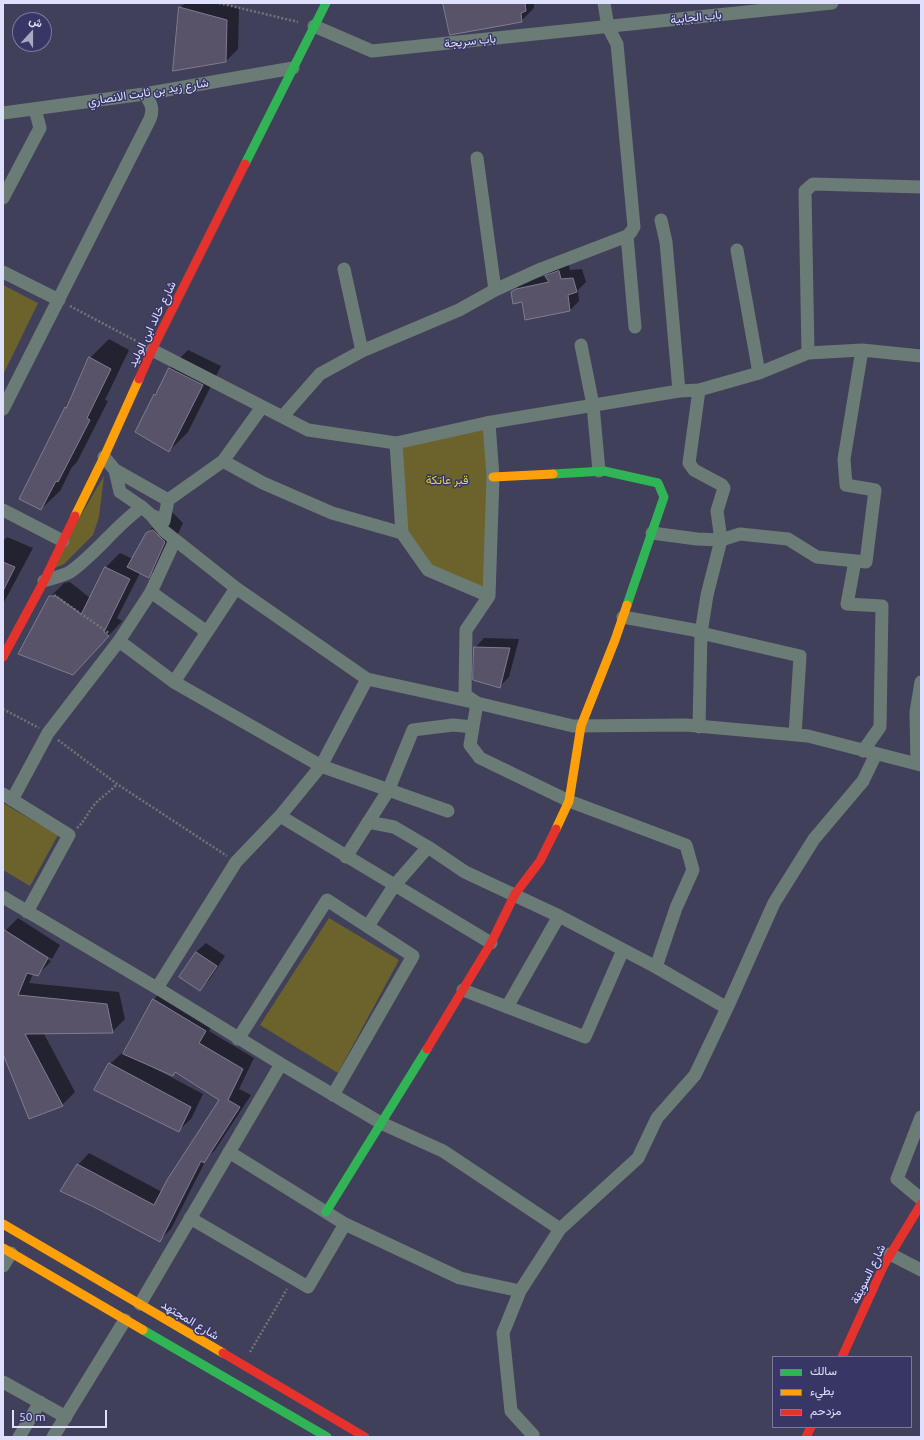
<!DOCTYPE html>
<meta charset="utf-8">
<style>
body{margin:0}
#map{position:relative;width:924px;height:1440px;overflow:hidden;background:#41405a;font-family:Ubuntu,Vazirmatn,sans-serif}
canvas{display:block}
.frame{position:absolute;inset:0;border:4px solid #dee0fd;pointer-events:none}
.legend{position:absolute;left:772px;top:1356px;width:140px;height:72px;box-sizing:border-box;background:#373664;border:1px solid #7a7aa1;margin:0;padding:5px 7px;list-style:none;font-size:12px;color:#dee0fd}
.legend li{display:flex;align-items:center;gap:8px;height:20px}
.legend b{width:20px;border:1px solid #7a7aa1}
.north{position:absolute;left:12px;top:12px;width:40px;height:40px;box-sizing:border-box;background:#373664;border:1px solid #7a7aa1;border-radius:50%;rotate:21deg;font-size:11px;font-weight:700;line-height:16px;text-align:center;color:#dee0fd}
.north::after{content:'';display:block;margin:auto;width:14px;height:18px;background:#a7a8c4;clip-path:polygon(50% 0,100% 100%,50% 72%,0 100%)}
.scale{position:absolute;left:12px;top:1410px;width:95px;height:18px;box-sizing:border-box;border:2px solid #dee0fd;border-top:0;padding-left:5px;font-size:12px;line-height:14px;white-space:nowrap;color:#dee0fd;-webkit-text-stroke:3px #373664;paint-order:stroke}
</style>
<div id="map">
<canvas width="924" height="1440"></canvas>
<div class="frame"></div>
<ul class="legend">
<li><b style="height:5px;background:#30b455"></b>سالك</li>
<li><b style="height:5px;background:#ff9f0a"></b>بطيء</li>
<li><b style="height:5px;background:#e5322d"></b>مزدحم</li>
</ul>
<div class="north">ش</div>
<div class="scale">50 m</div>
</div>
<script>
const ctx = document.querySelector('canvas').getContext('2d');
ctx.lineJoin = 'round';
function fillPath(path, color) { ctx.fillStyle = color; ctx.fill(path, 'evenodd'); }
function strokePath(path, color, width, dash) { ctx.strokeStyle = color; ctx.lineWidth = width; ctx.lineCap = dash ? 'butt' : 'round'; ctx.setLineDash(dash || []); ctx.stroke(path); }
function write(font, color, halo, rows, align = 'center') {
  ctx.font = font + ' Ubuntu,Vazirmatn,sans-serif'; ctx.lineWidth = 3; ctx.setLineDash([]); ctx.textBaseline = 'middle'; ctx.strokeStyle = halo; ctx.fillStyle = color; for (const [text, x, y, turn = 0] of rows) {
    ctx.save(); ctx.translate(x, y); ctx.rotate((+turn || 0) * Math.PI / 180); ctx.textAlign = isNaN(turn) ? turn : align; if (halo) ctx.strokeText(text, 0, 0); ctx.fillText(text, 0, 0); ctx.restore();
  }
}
fillPath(new Path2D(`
 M3,285L38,303L3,375Z
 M486,423L493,477L486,595L428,570L402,533L399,442Z
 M104,476L99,517L93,535L64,564L48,571Z
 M3,803L58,835L30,886L3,870Z
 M329,918L399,960L338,1073L260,1025Z`), '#6b632b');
fillPath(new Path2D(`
 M185,3H221L239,8L238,49L226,61L180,8Z
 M444,3H534V8L521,21Z
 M568,262L570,270L582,269L586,282L578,290L579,301L570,310L523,301L512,292L521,283L547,275L555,267Z
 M109,339L129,350L105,400L108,401L77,462L72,467L60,491L41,509L66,408L69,405L90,358Z
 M188,350L221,366L188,432L169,451L136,432L154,394L159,390L170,368Z
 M172,512L183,523L167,558L148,577L140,573L117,618L122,621L87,660L50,597L64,583L70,582L90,598L106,567L120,553L133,559L146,534L165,515Z
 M7,537L33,548L3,604V541Z
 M484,638L519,639L509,677L500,686L475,648Z
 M18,918L60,945L52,959L13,935V937L51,961L38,975L33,974L29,983L119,992L125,1019L112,1032H43L75,1092L62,1105L3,1052V936L5,931Z
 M206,943L225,956L209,980L199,990L196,952Z
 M166,988L217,1019L209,1031L254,1058L239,1089L251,1095L215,1150L207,1158L171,1229L159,1241L78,1165L89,1153L162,1192L221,1100L176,1071L155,1067L154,1068L203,1094L191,1119L178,1131L110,1064L123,1052L125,1053L154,999Z`), '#0007');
const building = new Path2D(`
 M443,3H525L526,11L521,13L522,22L450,35Z
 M179,7L227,20L226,62L173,71Z
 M559,271L561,279L573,278L577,292L568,295L570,311L525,320L522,302L513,304L511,292L516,289L549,282L545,276Z
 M89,357L111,369L87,418L90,420L58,482L56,481L41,510L19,499L65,407L66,408Z
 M169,368L203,385L169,452L135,432L154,394L155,395Z
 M153,530L165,542L149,578L127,567L146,533Z
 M3,562L15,567L3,591Z
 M105,567L130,579L104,632L109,636L73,675L18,654L49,596H56L81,614Z
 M474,647L510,648L500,688L473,680Z
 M3,929L48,958L38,976L27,973L18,995L107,1004L113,1033L25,1034L63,1106L29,1119L3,1054Z
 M196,952L217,966L200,991L179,977Z
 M153,999L206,1031L199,1043L243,1069L228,1100L240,1107L204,1163L201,1161L160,1242L92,1206L60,1191L77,1164L154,1205L167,1180L219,1100L175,1072L173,1076L123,1054Z
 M109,1063L191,1107L179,1132L94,1090Z`);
fillPath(building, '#585368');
strokePath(building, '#807b91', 1);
strokePath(new Path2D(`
 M219,3L298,22
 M70,306L138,342
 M54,595L110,634
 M3,709L39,728
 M58,740L117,784L227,856
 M77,828C85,821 88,812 95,804C101,797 110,792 117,784
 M250,1352L287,1289`), '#6c7679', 2.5, [2, 2]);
strokePath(new Path2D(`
 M314,26L372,51L832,3
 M3,113L144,94L293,68
 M477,158L495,290
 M3,198L40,128L35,109
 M661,220L666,242L679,391
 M627,236L635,327
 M737,250L759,373
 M344,269L362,351
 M3,272L59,300
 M581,345L593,405L599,471
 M152,350L308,430L396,443L486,423L679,391L699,390L759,373L808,353L862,350L921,356
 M808,353L805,191L813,184L921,187
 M699,390L689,463L694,470L722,485L724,488L717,511L721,540L707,595L701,633L699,727
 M3,409L150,119C154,109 151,102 144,94
 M283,416L320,374L362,351L459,310L495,290L541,269L627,236L631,232L634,227L617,44L608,27L604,3
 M489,423L493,477L489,596L466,630L465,695L477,703L470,745L480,758L569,801L686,845L693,870L676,908L656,967
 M396,443L402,533L428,570L489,596
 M104,457L115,470L120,492L142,507L151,515L164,531L236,588L367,679L477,703L573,726L686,725L808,736L921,765
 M223,461L263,483L332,513L402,533
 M115,470L168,500L164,521L151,515
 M168,500L223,461L262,407
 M3,510L63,541
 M652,533L697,539L721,540L740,534L788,539L817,557L866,562L875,490L846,485L844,459L862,350
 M855,561L847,604L882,606L880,727L863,751
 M44,581C52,578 63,576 70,572C97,553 116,525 142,507
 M151,592L207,632
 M623,617L694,630L701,633L800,656L795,735
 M119,641L174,682L321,766L448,811
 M174,682L236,588
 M917,764L916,712L921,682
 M3,794L69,835L27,912
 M12,800L48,733L119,641L151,592L175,540
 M280,816L491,943
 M368,822L394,827L428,847L465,872L559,916L656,967L727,1008
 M346,857L388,791L413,730L453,725L473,727
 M3,897L157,988L281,1064L140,1304
 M368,926L394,886L428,847
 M157,988L236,862L280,816L321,766L367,679
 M463,990L585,1037L623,950
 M507,1007L559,916
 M238,1039L327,900L413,956L333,1095
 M281,1064L381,1123L443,1151L560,1229
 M921,1117L897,1179L921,1199
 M229,1152L345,1224L460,1278L520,1291
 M190,1218L308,1287L345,1224
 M890,1254L921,1270
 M3,1266L11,1253
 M3,1382L66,1417
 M19,1437L40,1402
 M53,1437L125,1320
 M531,1437L533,1435L511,1411L503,1333L520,1291L560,1229L638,1158L657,1118L695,1075L727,1008L774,903L814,839L863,781L876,754`), '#6b7c77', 13);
strokePath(new Path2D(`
 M245,164L326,3
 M553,474L604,471L658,483L664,497L627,605
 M326,1212L427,1049
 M143,1330L327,1437`), '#30b455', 9);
strokePath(new Path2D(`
 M493,477L553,474
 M75,516L104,457L139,379
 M556,829L569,801L581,726L615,640L627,605
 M3,1224L223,1353
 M3,1248L143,1330`), '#ff9f0a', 9);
strokePath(new Path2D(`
 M139,379L152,350L245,164
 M3,657L44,581L75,516
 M427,1049L491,943L515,894L540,861L556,829
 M223,1353L365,1437
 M842,1357L884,1265L921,1204
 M806,1437L811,1427`), '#e5322d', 9);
write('12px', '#dee0fd', '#373664', [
 ["باب الجابية",696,17,-6],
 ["باب سريجة",470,41,-6],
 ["شارع زيد بن ثابت الانصاري",148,92,-9],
 ["شارع خالد ابن الوليد",152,324,-64],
 ["شارع السويقة",868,1274,-64],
 ["شارع المجتهد",190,1320,31]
]);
write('12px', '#e3d246', '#373664', [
 ["قبر عاتكة",447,480]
]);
</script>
